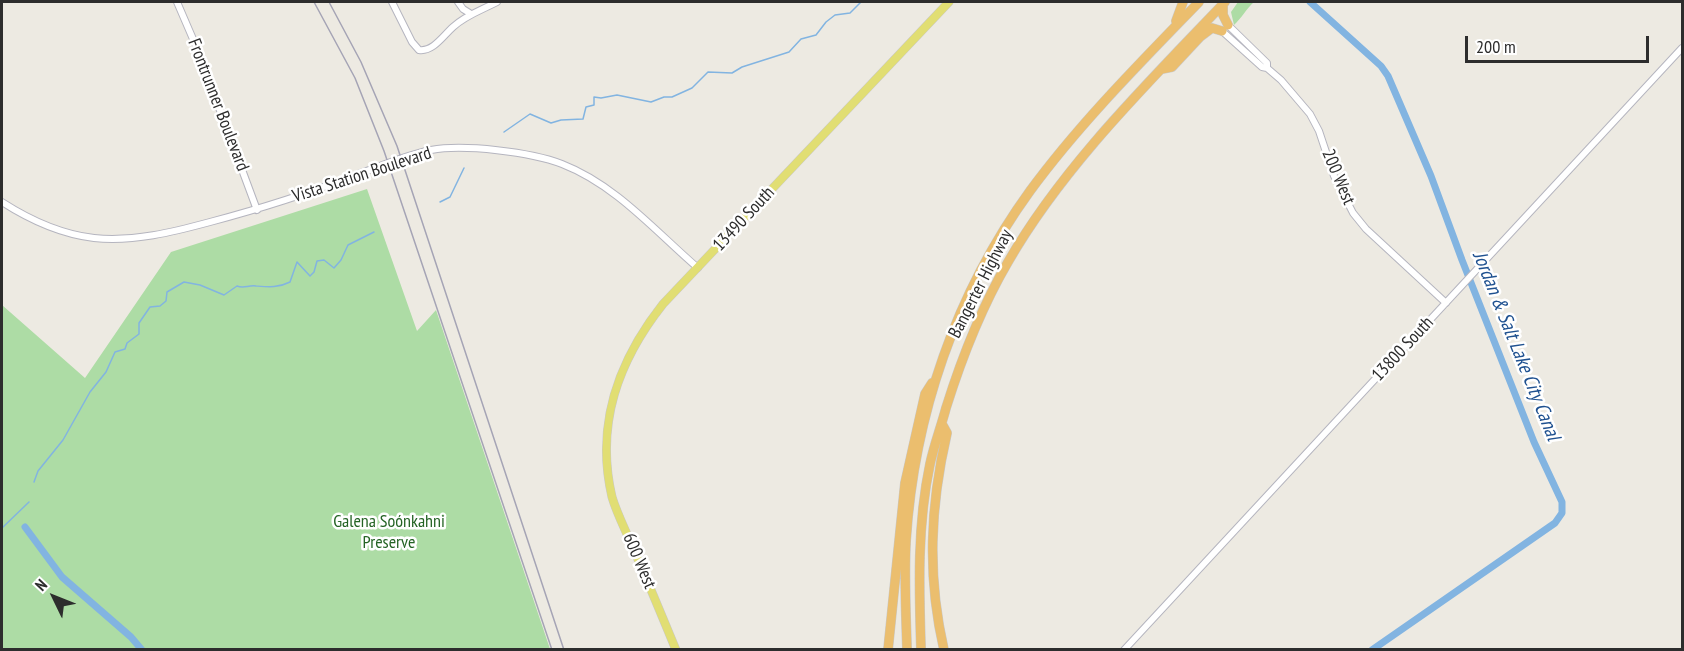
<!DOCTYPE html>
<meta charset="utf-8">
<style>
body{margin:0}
#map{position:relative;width:1684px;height:651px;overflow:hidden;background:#edeae2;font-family:"PT Sans Narrow",sans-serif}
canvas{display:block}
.frame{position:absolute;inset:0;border:3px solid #2d2d2d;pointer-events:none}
.north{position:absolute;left:24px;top:567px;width:60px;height:60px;-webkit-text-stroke:4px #fff;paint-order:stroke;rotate:313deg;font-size:16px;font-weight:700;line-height:24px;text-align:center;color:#2d2d2d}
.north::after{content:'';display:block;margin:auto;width:21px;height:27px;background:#2d2d2d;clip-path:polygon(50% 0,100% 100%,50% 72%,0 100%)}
.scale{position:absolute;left:1465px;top:36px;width:184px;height:27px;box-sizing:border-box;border:3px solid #2d2d2d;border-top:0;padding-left:8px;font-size:18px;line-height:21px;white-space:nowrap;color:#2d2d2d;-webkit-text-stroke:4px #fff;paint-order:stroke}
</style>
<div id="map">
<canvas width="1684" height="651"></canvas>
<div class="frame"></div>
<div class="north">N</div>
<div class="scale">200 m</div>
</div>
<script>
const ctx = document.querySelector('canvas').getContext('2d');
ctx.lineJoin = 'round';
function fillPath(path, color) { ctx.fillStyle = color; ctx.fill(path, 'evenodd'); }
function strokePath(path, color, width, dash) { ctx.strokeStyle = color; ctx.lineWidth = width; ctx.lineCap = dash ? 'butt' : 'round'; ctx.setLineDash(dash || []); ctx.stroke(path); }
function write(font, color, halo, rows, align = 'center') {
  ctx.font = font + ' "PT Sans Narrow",sans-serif'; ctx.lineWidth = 5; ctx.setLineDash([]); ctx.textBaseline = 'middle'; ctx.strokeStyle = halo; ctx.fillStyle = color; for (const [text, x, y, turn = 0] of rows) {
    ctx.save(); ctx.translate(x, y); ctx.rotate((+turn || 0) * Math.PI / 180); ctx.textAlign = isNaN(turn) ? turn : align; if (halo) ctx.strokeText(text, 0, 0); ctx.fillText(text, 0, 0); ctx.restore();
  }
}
fillPath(new Path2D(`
 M1238,2H1254C1246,9 1241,19 1234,25L1231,12Z
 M367,189L417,331L436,310L550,649H2V305L85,378L171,252Z`), '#addca5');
strokePath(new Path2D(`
 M504,132L530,114L551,123L561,120L583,119L586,107L594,105V97L601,98L617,95L651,102L664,97H672L692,88L708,72L732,73L742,67L789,52L801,39L816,35L826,22L835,15L850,13L861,2
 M440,202L450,197L464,168
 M34,482L38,471L63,440L90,392L106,372L115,352L125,349L127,343L139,334V323L150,307L160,306L166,301L167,292L184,282L200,285L224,295L237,286C244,289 248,285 256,286C269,287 278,288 290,282L297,262L310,276L314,272L317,261L324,260L334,268L341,260L348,245L374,232
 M2,528L29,502`), '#82b4e1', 1.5);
strokePath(new Path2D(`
 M1310,2L1381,66L1388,76L1431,176L1462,260L1534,442L1562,502V513L1555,523L1372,650
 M25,527L62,577L131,637L142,650`), '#82b4e1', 7);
const minor = new Path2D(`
 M177,2L196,46L257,210
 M392,2L412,42L419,50C433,52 443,36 453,27C466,15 482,10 497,2
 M458,2L463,9L471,14
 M1228,25L1267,63V68
 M1222,31L1262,67L1267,68L1281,80L1310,114L1319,131L1334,176L1353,213L1366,229L1446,303
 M2,202C30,220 60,234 94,238C134,242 173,232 210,222C259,209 307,194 353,176C379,167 405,155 431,150C464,144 531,152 562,164C616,185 655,231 698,268
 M1124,650L1682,48`);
const major = new Path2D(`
 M676,650C662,616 648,582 633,548C626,531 617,514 612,497C595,424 618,361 663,304L949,2`);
const highway = new Path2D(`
 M1223,3V15L1228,25
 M1176,21L1183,2
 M1162,69L1172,67L1200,37L1212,28L1222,31
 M942,424L947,433C930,506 927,576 944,650
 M888,650L905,483L925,394L932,383
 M907,650C906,613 904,577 906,541C914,415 956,293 1030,191C1080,123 1141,62 1199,2
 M921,650C919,588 917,525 930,464C934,445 941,427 946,408C962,357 981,308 1008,262C1063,166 1149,82 1225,2`);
strokePath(minor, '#b5b5bf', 8);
strokePath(major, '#c8c8c8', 9);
strokePath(highway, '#c8c8c8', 10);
strokePath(minor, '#fff', 6);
strokePath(major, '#e1de73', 8);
strokePath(highway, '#ebbe6e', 9);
strokePath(new Path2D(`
 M314,2L355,78L384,151L552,650
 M329,2L361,62L397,146L564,650`), '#a5a4b5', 1.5);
write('18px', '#2d2d2d', '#fff', [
 ["Frontrunner Boulevard",218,105,69],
 ["Vista Station Boulevard",362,175,-18],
 ["200 West",1338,177,67],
 ["13490 South",744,219,-47],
 ["Bangerter Highway",981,284,-63],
 ["13800 South",1403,349,-47],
 ["600 West",639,561,67]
]);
write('18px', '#246324', '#fff', [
 ["Galena Soónkahni",389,522],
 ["Preserve",389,543]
]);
write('italic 20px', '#1f5190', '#fff', [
 ["Jordan & Salt Lake City Canal",1516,346,68]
]);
</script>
